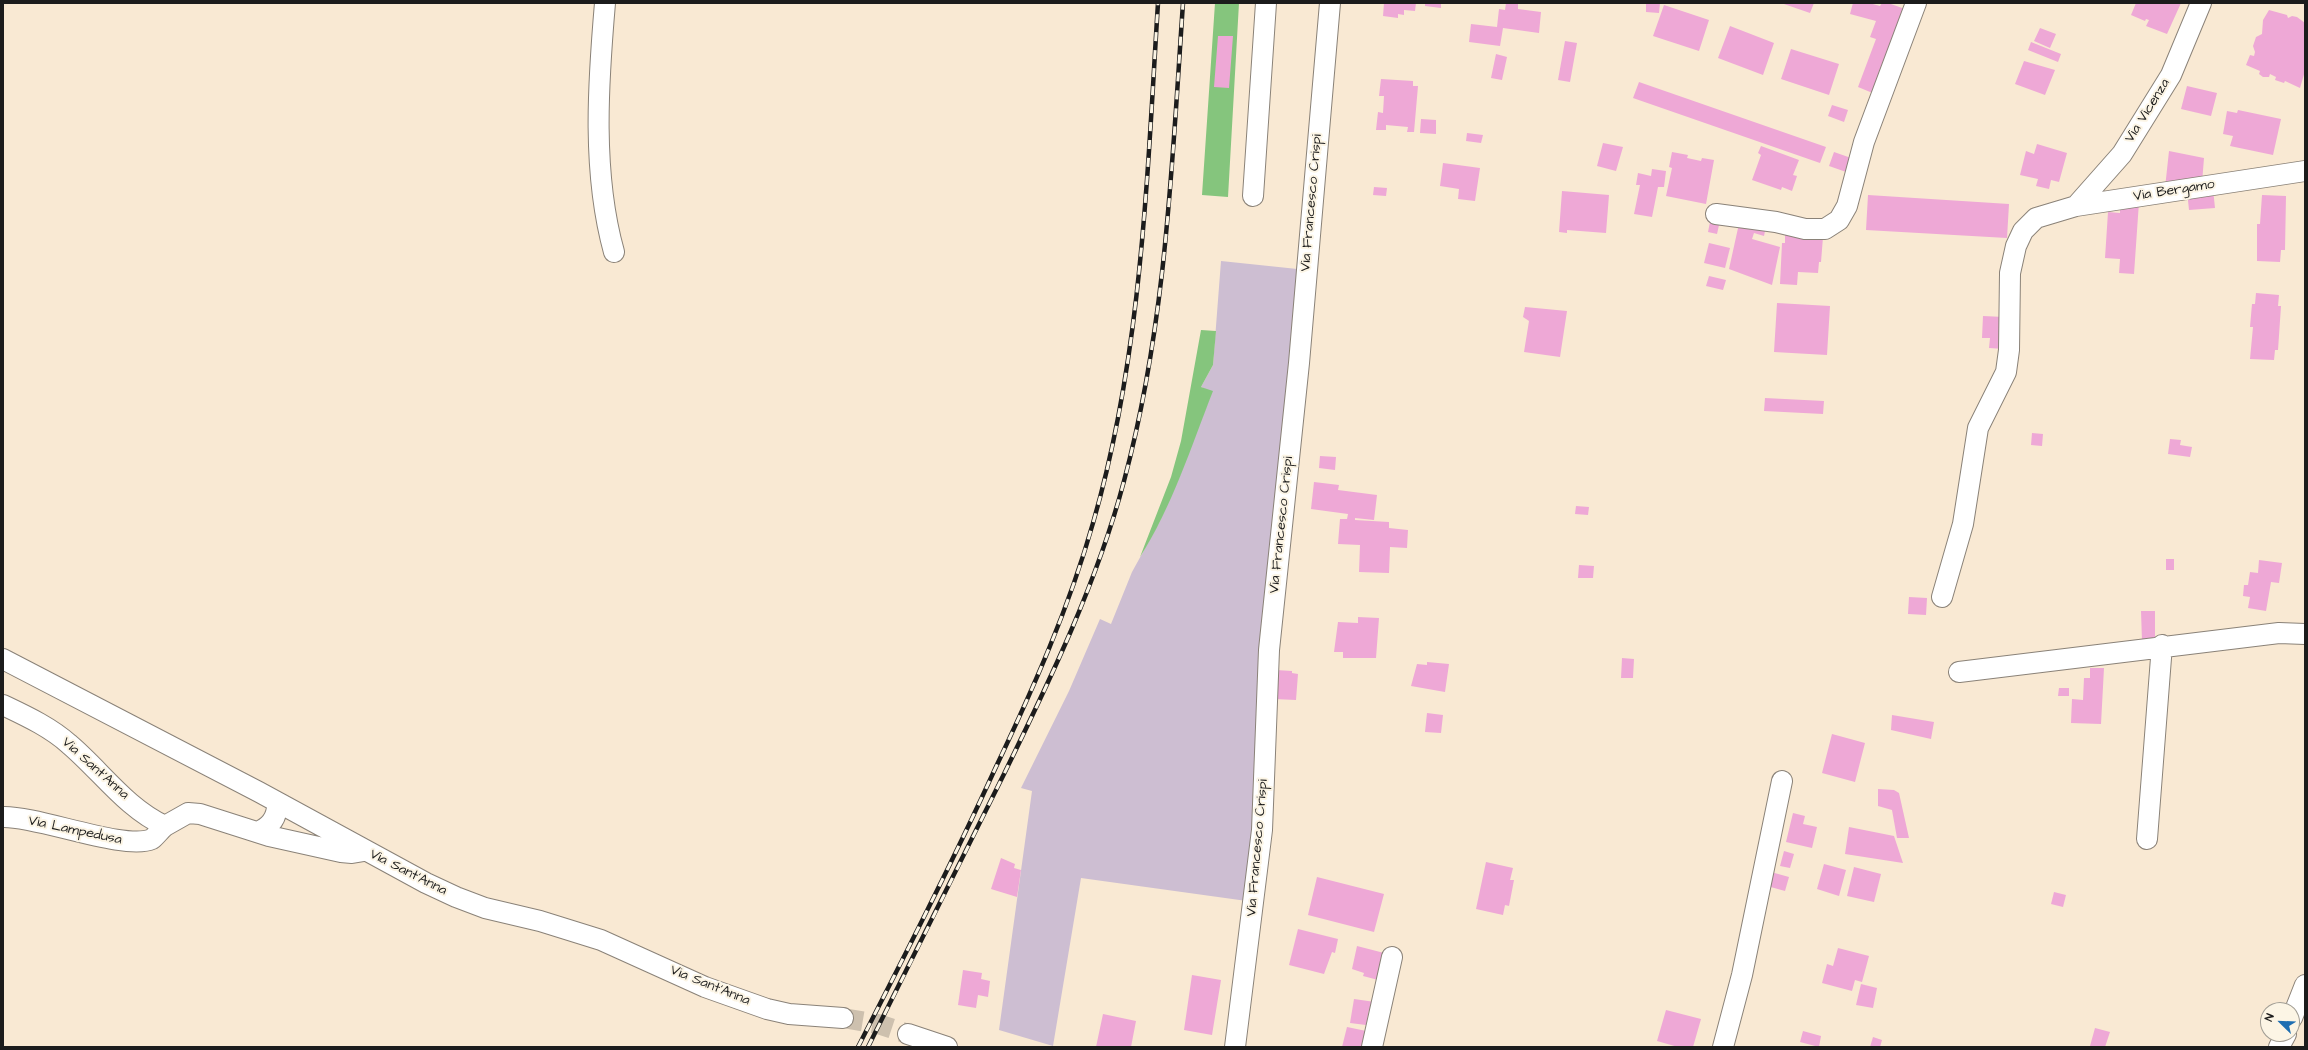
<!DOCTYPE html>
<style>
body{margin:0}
#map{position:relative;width:2308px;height:1050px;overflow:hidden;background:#f9e9d3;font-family:"Architects Daughter",sans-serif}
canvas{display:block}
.frame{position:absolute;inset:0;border:4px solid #1c1c1c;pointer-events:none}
.north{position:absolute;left:2260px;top:1002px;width:40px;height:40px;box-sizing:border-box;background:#fcf5e5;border:1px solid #a29e95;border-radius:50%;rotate:293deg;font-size:11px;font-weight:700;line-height:16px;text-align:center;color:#1c1c1c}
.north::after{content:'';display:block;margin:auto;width:14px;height:18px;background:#1f6fb2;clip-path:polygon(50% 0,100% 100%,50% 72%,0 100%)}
</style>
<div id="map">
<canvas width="2308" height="1050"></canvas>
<div class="frame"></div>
<div class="north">N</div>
</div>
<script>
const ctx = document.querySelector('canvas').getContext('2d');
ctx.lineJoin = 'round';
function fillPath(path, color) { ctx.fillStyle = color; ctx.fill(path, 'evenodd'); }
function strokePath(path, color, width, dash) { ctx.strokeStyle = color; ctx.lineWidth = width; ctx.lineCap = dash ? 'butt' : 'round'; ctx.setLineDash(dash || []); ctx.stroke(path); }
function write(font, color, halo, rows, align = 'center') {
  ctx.font = font + ' "Architects Daughter",sans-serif'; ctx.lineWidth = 4; ctx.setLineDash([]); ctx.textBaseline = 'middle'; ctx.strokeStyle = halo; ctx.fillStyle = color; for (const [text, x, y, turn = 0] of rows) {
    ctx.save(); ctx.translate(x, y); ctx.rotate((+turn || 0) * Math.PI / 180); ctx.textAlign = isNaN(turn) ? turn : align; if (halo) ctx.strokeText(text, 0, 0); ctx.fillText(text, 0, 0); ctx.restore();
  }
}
fillPath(new Path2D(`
 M1221,261L1307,270L1254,902L1081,878L1053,1046L999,1030L1032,791L1021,788L1069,691L1100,619L1111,624L1132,572L1159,523L1179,478L1212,392L1201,387L1213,365Z`), '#cdbed2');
fillPath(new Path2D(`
 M1215,3H1239L1228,197L1202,195Z
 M1201,330L1216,331L1213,365L1201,387L1213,391C1191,447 1172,507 1140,557L1171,477L1181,441Z`), '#85c57d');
fillPath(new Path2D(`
 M1384,3H1416L1415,11L1404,10V15L1398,14V18L1383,16Z
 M1425,3H1441V8L1425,6Z
 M1506,3H1518V9L1541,12L1539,33L1503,28L1500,46L1469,42L1471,24L1497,27L1499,9L1505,10Z
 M1646,3H1660L1659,13L1646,12Z
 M1781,3H1814L1810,13Z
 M1853,3H1869L1880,6L1882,3H1888L1905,9L1875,94L1858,87L1876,39L1870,37L1876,21L1850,14Z
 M2136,3H2181L2167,34L2146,26L2149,20L2146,19L2145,21L2131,15Z
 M1664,5L1709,20L1699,51L1653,36Z
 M2269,10L2287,15L2288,18L2292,16L2297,17L2305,23V71L2300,88L2285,81L2284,83L2275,80L2276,77L2270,74L2269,77H2263L2259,74L2260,71L2246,65L2250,55L2254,56L2255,52L2253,46L2256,37L2262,34L2263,20Z
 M1730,26L1774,43L1763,75L1718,58Z
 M2040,28L2056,34L2050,48L2034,41Z
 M1218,36H1233L1229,88L1214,87Z
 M1565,41L1577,43L1570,82L1558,80Z
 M2031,42L2061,54L2058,62L2028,50Z
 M1791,49L1839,64L1829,95L1781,79Z
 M1496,54L1507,57L1502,80L1491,78Z
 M2024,61L2055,70L2045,95L2015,84Z
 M1381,79L1413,81V86H1418L1414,132H1407L1408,127L1386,125V130H1376L1378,112L1383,113L1384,96H1379Z
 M1639,82L1826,147L1820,163L1633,98Z
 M2187,86L2217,93L2211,116L2181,109Z
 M1832,105L1848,110L1844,122L1828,116Z
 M2238,110L2281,119L2273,155L2230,146L2233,136L2223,134L2227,111L2237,113Z
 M1421,119L1436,120V134L1420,133Z
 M1467,133L1483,135L1481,143L1466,141Z
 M1603,143L1623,147L1616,171L1597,166Z
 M2037,144L2067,153L2059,182L2051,180L2049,189L2036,186L2038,179L2020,175L2026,151L2034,154Z
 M1761,146L1799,160L1793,175L1797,176L1792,191L1782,187L1781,190L1752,180L1761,155L1758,153Z
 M2169,151L2204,158L2202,183L2165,188Z
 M1672,152L1688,155L1687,158L1701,161L1702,158L1714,160L1706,204L1666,196L1672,168L1669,167Z
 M1834,152L1854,159L1849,173L1829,166Z
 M1443,163L1480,168L1475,201L1458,199L1459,189L1440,186Z
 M1652,169L1666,171L1664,187H1658L1652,217L1634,214L1640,185H1636L1638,173L1651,176Z
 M1374,187L1387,188L1386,196L1373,195Z
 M2213,189L2215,208L2189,210L2187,191Z
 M1562,191L1609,195L1606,233L1567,230V233L1559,232Z
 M1868,195L2009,204L2007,238L1866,230Z
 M2262,195L2286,196L2285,250H2281L2280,262L2257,261V224H2260Z
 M2120,201L2139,202L2134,274L2119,273L2120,259L2105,258L2108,212L2120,213Z
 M1708,218L1724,222L1723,226L1719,225L1717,234L1708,232L1710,222L1707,221Z
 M1740,219L1766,226L1764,236L1754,233L1752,239L1780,247L1772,285L1729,269Z
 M1785,235L1823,237L1821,262H1819L1818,273L1798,272L1797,285L1780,284L1782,243H1785Z
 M1709,243L1730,248L1725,268L1704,263Z
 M1709,276L1726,280L1723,290L1706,286Z
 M2256,293L2279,295L2278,306H2281L2278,350H2275L2274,360L2250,359L2253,327H2250L2252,304H2255Z
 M1777,303L1830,306L1827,355L1774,352Z
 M1525,307L1567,311L1560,357L1524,352L1529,321L1523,317Z
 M1983,316L2004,317V349L1989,348L1990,338H1982Z
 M1765,398L1824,401L1823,414L1764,411Z
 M2032,433L2043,434L2042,446L2031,445Z
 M2170,439L2181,440L2180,445L2192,447L2190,457L2168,454Z
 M1320,456L1336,457L1335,470L1319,468Z
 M1314,482L1339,485L1338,490L1377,495L1374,520L1355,518V520L1389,522V528L1408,530L1407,548L1390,547L1389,573L1359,572L1360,545L1338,544L1340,519H1347L1348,514L1311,509Z
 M1576,506L1589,507L1588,515L1575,514Z
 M2166,559H2174V570H2166Z
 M2259,560L2282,563L2279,583L2271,582L2266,611L2248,608L2250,597L2243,596L2244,585H2248L2250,572L2258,573Z
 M1579,565L1594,566L1593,578H1578Z
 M1909,597L1927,598L1926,615L1908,614Z
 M2141,611H2155V641H2142Z
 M1358,617L1379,618L1376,658H1343V652H1334L1338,622L1358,623Z
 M1622,658L1634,659L1633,678H1621Z
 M1427,662L1449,664L1445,692L1411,686L1417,664L1427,665Z
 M2090,668H2104L2101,724L2071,723L2072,699L2083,700L2084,678H2090Z
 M1276,670L1292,671V673L1298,674L1296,700L1274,699Z
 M2059,688H2069V696H2058Z
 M1427,713L1443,715L1441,733L1425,732Z
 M1892,715L1934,722L1931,739L1891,730Z
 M1832,734L1865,743L1855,782L1822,773Z
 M1878,789L1894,790L1899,793L1909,838H1897L1892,810L1878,806Z
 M1793,813L1805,816L1803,824L1817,827L1812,848L1786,842Z
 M1849,827L1894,836L1903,863L1845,854Z
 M1784,851L1794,854L1790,868L1780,866Z
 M1001,858L1015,864L1014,868L1021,870L1017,897L991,889Z
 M1486,862L1513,868L1510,880H1514L1509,906L1505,905L1503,915L1476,909Z
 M1824,864L1846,870L1839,896L1817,889Z
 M1854,867L1881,874L1874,902L1847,896Z
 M1771,872L1789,877L1785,891L1767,886Z
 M1317,877L1384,894L1374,932L1308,915Z
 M2054,892L2066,895L2063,907L2051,904Z
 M1298,929L1338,939L1335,953L1332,952L1324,974L1289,965Z
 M1357,946L1388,954L1382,981L1363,976L1364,973L1352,969Z
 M1838,948L1869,956L1862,982L1855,980L1852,991L1822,983L1827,964L1833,966Z
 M963,970L982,973L981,979L990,981L988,997L978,995L976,1008L958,1005Z
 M1192,975L1221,980L1212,1035L1184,1030Z
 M1861,984L1877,988L1873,1008L1856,1005Z
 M1354,999L1375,1002L1374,1011L1369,1010L1366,1025L1350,1023Z
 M1666,1010L1701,1019L1693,1047H1678L1657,1041Z
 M1103,1014L1136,1021L1131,1047H1096Z
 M1347,1027L1371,1032L1368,1047H1342Z
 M2095,1028L2110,1032L2105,1047L2090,1046Z
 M1803,1031L1821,1036L1819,1047L1800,1042Z
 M1873,1037L1882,1040L1880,1047H1870Z`), '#eea8d6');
strokePath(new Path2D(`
 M843,1018L878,1024L908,1034`), '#cdc0ae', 20, [20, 10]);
const minor = new Path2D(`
 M605,3C598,84 592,173 614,252
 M1253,196L1266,3
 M2076,206L2122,154L2171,75L2201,3
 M1716,214L1776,222L1805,229H1825L1839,220L1847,206L1864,142L1916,3
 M1942,597L1963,524L1978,428L2006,372L2009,350L2010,273L2016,246L2023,231L2036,218L2076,206L2305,171
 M3,659L259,792L426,883L456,897L485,908L540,921L601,940L705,987L767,1009L789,1014L843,1018
 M1959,672L2279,633L2305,634
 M3,705C26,716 50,727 69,744C101,771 126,808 165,826L188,813L200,814L269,836L341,852L352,853L364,851
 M3,817C38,816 125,851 152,839C156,836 161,829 165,826
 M257,832C271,827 278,817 277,802
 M2147,839L2162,645
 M2292,1018L2305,985
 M908,1034L947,1047
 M1235,1047L1262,830L1269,650L1299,363L1330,3
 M1372,1047L1392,957
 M1723,1047L1742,975L1782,781
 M2279,1047L2286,1034`);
strokePath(minor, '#8a8278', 22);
strokePath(minor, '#fff', 20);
const rail = new Path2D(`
 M858,1047C905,955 952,863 995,769C1033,689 1069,608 1093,523C1142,354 1147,177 1158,3
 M868,1047C914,956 959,865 1004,774C1050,680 1097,583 1124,481C1166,325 1172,164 1183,3`);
strokePath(rail, '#1c1c1c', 4.5);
strokePath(rail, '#fcf5e5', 3, [9]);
write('14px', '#1c1c1c', '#fcf5e5', [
 ["Via Vicenza",2148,111,-58],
 ["Via Bergamo",2174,191,-9],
 ["Via Francesco Crispi",1312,203,-85],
 ["Via Francesco Crispi",1282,525,-84],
 ["Via Sant'Anna",95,769,42],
 ["Via Lampedusa",75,831,12],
 ["Via Francesco Crispi",1258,848,-85],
 ["Via Sant'Anna",408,873,27],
 ["Via Sant'Anna",710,986,22]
]);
</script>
